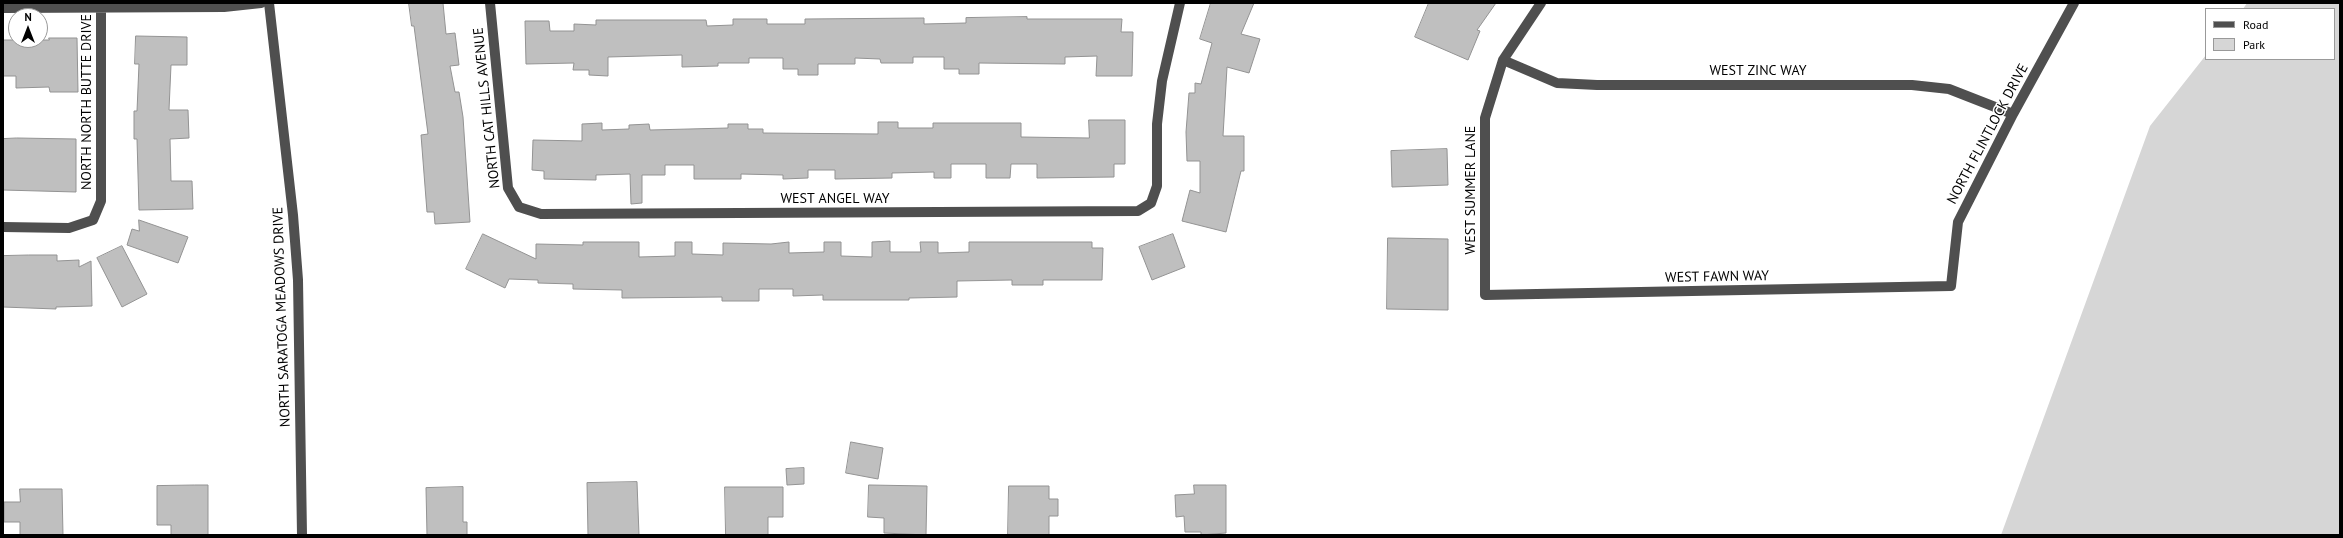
<!DOCTYPE html>
<style>
body{margin:0}
#map{position:relative;width:2343px;height:538px;overflow:hidden;background:#fff;font-family:"PT Sans",sans-serif}
canvas{display:block}
.frame{position:absolute;inset:0;border:4px solid #000;pointer-events:none}
.legend{position:absolute;left:2205px;top:8px;width:130px;height:52px;box-sizing:border-box;background:#fff;border:1px solid #999;margin:0;padding:5px 7px;list-style:none;font-size:12px;color:#000}
.legend li{display:flex;align-items:center;gap:8px;height:20px}
.legend b{width:20px;border:1px solid #999}
.north{position:absolute;left:8px;top:8px;width:40px;height:40px;box-sizing:border-box;background:#fff;border:1px solid #999;border-radius:50%;rotate:0deg;font-size:11px;font-weight:700;line-height:16px;text-align:center;color:#000}
.north::after{content:'';display:block;margin:auto;width:14px;height:18px;background:#000;clip-path:polygon(50% 0,100% 100%,50% 72%,0 100%)}
</style>
<div id="map">
<canvas width="2343" height="538"></canvas>
<div class="frame"></div>
<ul class="legend">
<li><b style="height:5px;background:#4f4f4f"></b>Road</li>
<li><b style="height:11px;background:#d6d6d6"></b>Park</li>
</ul>
<div class="north">N</div>
</div>
<script>
const ctx = document.querySelector('canvas').getContext('2d');
ctx.lineJoin = 'round';
function fillPath(path, color) { ctx.fillStyle = color; ctx.fill(path, 'evenodd'); }
function strokePath(path, color, width, dash) { ctx.strokeStyle = color; ctx.lineWidth = width; ctx.lineCap = dash ? 'butt' : 'round'; ctx.setLineDash(dash || []); ctx.stroke(path); }
function write(font, color, halo, rows, align = 'center') {
  ctx.font = font + ' "PT Sans",sans-serif'; ctx.lineWidth = 3; ctx.setLineDash([]); ctx.textBaseline = 'middle'; ctx.strokeStyle = halo; ctx.fillStyle = color; for (const [text, x, y, turn = 0] of rows) {
    ctx.save(); ctx.translate(x, y); ctx.rotate((+turn || 0) * Math.PI / 180); ctx.textAlign = isNaN(turn) ? turn : align; if (halo) ctx.strokeText(text, 0, 0); ctx.fillText(text, 0, 0); ctx.restore();
  }
}
fillPath(new Path2D(`
 M2247,3H2340V535H2001L2150,126L2206,55V59H2334V9H2243Z`), '#d6d6d6');
const building = new Path2D(`
 M409,3H443L446,34L455,33L459,65L450,66L455,92H459L463,117L470,222L435,224L434,212H427L421,135L428,134L414,26H412Z
 M1211,3H1254L1241,34L1260,39L1249,73L1227,67L1223,136H1244V171H1241L1226,232L1182,221L1190,190L1200,193V161H1187L1186,132L1189,93H1195V83L1201,84L1212,43L1200,39Z
 M1429,3H1496L1477,30L1480,31L1468,60L1415,37Z
 M1027,17V19H1122L1121,32H1133L1132,76H1096L1097,56L1065,57V64L979,63V74H959V69H944V57H913V63H881L880,59L855,58V64H818V75H798V69H783V58H749V63H718V66L682,67V55L608,57V76L589,75V70H573L574,63L526,64L525,21H549L550,31H574V24L596,25V20H706L707,26L733,25V19H767V24H805V19L924,18V24L966,23V18Z
 M136,36L187,37V65H171L169,110H188L189,138L170,139L171,181H192L193,209L139,210L137,139H134V111H137L139,64H135Z
 M49,38H77L78,92H50L49,87L16,88V76H3V40H49Z
 M1089,120H1125V164H1114V177L1037,178V164H1011L1010,178H986V164H951V178H934V172L892,173V178L835,179V170H808V178L783,179V175L741,174V179H694V165H665V175H642V203L631,204L630,174L596,175V180L544,179V171L532,170L533,140L582,141V124L602,123V130L629,129V125L649,124L650,130L728,128V124H748V129H763V133L878,134V122H898V128H933V123H1021V137L1089,138Z
 M17,138L76,139V192L3,190V139Z
 M1447,149L1448,185L1392,187L1391,151Z
 M139,220L188,237L178,263L127,245L132,229L139,231Z
 M483,234L536,259V244L583,245V242H639V257L675,256V242H692V254L723,255V243L771,244L789,242V253L824,252V242H841V256L872,257V242L890,241V252H921L920,242H938V253L969,252V242H1092V248H1103L1102,280H1043V285H1012V280L957,281V297L909,298V300H823V295L793,296V289H759V301H722V297L622,298V290L573,289V284L538,283V280L509,279L505,288L466,269Z
 M1173,234L1185,267L1152,280L1139,247Z
 M1388,238L1448,239V310L1387,309Z
 M122,246L147,294L122,307L97,258Z
 M29,255H57V261L79,260V267L91,261L92,306L56,307V309L3,307V256Z
 M851,442L883,448L878,479L846,473Z
 M804,468V484L787,485L786,469Z
 M637,482L639,535H588L587,483Z
 M195,485H208V535H171V525H157V486Z
 M869,485L927,486L926,535L884,533V518L868,517Z
 M1194,485H1226V533L1201,535V532H1185L1184,516L1176,517L1175,495L1194,494Z
 M1009,486H1049V499H1058V516H1049V535H1008Z
 M463,487V522H467V535H427L426,488Z
 M725,487H783V517H768V535H726Z
 M20,489H62L63,535H20V522H4V502H20Z`);
fillPath(building, '#bfbfbf');
strokePath(building, '#939393', 1);
strokePath(new Path2D(`
 M269,3L293,215L298,280L302,535
 M490,3L508,188L519,207L541,214L1138,211L1151,203L1157,186V124L1162,81L1180,3
 M1541,3L1503,60L1485,118V295L1951,286L1958,222L2013,114L2074,3
 M3,8L224,7L261,3
 M1503,60L1557,83L1597,85H1912L1949,89L2013,114
 M3,227L69,228L93,220L101,201V7`), '#4f4f4f', 10);
write('14px', '#000', '#fff', [
 ["WEST ZINC WAY",1758,71],
 ["NORTH NORTH BUTTE DRIVE",87,102,-90],
 ["NORTH CAT HILLS AVENUE",487,108,-96],
 ["NORTH FLINTLOCK DRIVE",1988,134,-62],
 ["WEST SUMMER LANE",1471,190,-90],
 ["WEST ANGEL WAY",835,199],
 ["WEST FAWN WAY",1717,277,-1],
 ["NORTH SARATOGA MEADOWS DRIVE",282,317,-92]
]);
</script>
